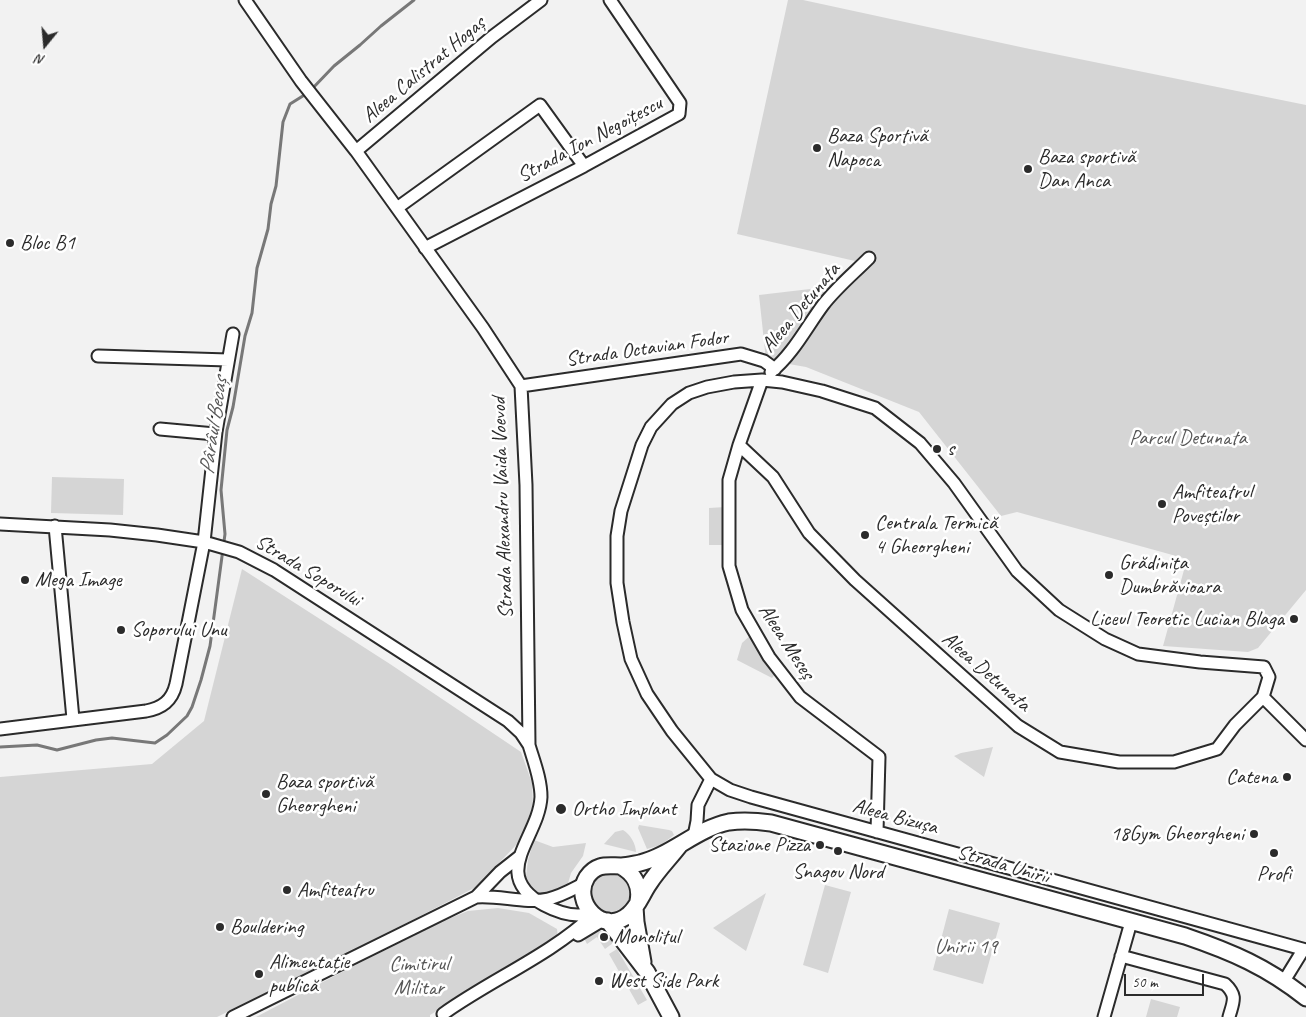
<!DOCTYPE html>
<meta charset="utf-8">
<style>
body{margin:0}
#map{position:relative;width:1306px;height:1017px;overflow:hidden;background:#f2f2f2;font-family:Caveat,sans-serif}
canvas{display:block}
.north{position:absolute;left:20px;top:20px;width:50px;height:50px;-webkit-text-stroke:4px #fff;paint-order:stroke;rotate:197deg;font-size:14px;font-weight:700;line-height:20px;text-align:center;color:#2b2b2b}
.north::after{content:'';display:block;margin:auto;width:18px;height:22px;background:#2b2b2b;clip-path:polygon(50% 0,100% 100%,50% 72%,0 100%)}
.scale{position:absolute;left:1124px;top:974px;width:80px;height:22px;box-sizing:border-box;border:2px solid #2b2b2b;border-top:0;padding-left:6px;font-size:15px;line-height:18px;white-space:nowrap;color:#2b2b2b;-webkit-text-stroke:4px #fff;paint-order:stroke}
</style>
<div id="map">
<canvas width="1306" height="1017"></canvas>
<div class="north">N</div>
<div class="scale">50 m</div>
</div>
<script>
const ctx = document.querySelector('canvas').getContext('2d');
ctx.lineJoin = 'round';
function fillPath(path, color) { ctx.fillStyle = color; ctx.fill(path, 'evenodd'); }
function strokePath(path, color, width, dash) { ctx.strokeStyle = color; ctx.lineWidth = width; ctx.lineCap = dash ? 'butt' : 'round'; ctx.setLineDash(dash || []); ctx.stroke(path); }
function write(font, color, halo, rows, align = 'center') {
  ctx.font = font + ' Caveat,sans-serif'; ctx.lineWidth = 5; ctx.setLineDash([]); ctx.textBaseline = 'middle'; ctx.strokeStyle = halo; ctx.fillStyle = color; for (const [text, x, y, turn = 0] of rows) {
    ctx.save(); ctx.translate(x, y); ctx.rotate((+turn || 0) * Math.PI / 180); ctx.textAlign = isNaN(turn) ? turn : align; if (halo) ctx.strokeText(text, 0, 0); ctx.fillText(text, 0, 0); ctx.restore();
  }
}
fillPath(new Path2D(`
 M788,0H803L1025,48L1306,105V590L1258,648L1248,652L1163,646L1187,559L1017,512L1001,516L919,412L806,367L766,360L759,295L827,287L855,261L737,234Z
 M52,477L124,479L123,515L51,513Z
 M725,507L727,545H709V508Z
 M242,569L390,664L521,752L532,783L533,806L519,842L476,887L392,931L217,1017H0V777L152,764L204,721Z
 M753,633L778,671L772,678L737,660L742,643Z
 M993,747L984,777L954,756L961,753Z
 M639,825L669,830L672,831L674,835L661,845L647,849L638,828Z
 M623,830C630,834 636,844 636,852L604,844L615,832Z
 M534,840L553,847L586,843L583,856L571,873L567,887L557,894L539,895L529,887L526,876L528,860Z
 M591 893a20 20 0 1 1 40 0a20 20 0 1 1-40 0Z
 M825,885L851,892L828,973L803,965Z
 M766,893L746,951L713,928Z
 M498,908L529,913L557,929L558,938L430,1015V1017H256L430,926L468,911Z
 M949,909L1000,923L983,984L933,970Z
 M599,931L606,932L613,943L605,949L597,937L587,944L584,938Z
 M617,949L647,1000L638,1005L609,954Z
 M1151,999L1180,1007L1177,1017H1146Z`), '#d5d5d5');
strokePath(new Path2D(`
 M311,90L334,66L360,45L381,26L414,0
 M0,747L37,745L57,750L96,740L112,738L155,743L167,735L187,716L192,707L201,680L210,646L225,534L221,490L227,430L233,407L245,336L252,313L257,268L268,229L271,204L276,186L283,122L290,104L306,94`), '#787878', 3);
const minor = new Path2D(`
 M245,0L301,81L356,151L483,328L521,386L526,485L529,745C534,762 541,779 541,797C539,838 488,874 544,905C559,913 575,918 591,913
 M356,151L492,37L541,0
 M397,208L540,105L584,166
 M425,248L584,166L679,114L680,103L610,0
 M98,356L228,360
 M771,372C793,354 806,328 823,305C836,288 854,273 869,258
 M762,380L739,445L729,480V566L742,610L769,657L800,697L879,757L877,832
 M521,386L741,354L764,361L775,369
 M160,429L215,434
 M739,445L773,477L809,533L855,580L1018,726L1060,752L1119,762H1174L1217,749L1235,725L1263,697L1269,677L1264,667L1200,662L1138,654L1105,639L1059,610L1017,571L954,483L920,443L875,408L822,391L782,382L762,380L734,382L707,387L689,393L672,404L651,427L642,445L621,511L617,536V583L623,622L631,659L647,694L672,731L711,779L730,790L751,797L1306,950
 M0,524L110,530L157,535L204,542L239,552L274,570L508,721L521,733L529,745
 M55,526L73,719
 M1263,697L1306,740
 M0,729L146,711C162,708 172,701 176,684L204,542L216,432L233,334
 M694,836L697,821L698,805L711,779
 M476,897L500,872L519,857
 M578,935L603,920
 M1121,956L1225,984C1238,996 1233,1002 1229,1017
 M1284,981L1303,950
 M443,1014C492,979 549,956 593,915
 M233,1017L476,897C500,895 525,904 548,899C562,896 573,889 585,883
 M1104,1017L1131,922`);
const secondary = new Path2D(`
 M680,845C670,858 658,870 649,884C642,894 638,907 628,915C604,936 571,903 587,877C597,863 607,866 621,866C627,866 634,864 640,863C672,855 696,829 729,822C743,820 757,821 771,823L1185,936C1232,952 1267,967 1306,998
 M620,866C634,873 641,886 638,901
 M635,907L636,922L643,962
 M608,921L647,972L671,1017`);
strokePath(minor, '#2b2b2b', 15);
strokePath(secondary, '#2b2b2b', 19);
strokePath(minor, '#fff', 11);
strokePath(secondary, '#fff', 15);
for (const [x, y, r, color] of [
 [817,148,5,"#2b2b2b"],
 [1028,169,5,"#2b2b2b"],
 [10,243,5,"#2b2b2b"],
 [937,449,5,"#2b2b2b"],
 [1162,504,5,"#2b2b2b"],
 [865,535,5,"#2b2b2b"],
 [1109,575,5,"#2b2b2b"],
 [25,580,5,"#2b2b2b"],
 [1294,619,5,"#2b2b2b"],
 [121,630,5,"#2b2b2b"],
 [1287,777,5,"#2b2b2b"],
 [266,794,5,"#2b2b2b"],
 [561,809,6,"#2b2b2b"],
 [1254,834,5,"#2b2b2b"],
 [820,845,5,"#2b2b2b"],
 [838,851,5,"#2b2b2b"],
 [1274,853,5,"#2b2b2b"],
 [287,890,5,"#2b2b2b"],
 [220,927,5,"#2b2b2b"],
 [604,937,5,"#2b2b2b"],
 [259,974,5,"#2b2b2b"],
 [599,981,5,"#2b2b2b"]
]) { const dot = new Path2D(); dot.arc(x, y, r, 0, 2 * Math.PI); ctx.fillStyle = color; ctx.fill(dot); strokePath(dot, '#fff', 2); }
write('21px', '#2b2b2b', '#fff', [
 ["Aleea Calistrat Hogaș",424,70,-40],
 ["Strada Ion Negoițescu",590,140,-28],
 ["Aleea Detunata",801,308,-50],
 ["Strada Octavian Fodor",647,349,-8],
 ["Strada Alexandru Vaida Voevod",503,508,-92],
 ["Strada Soporului",308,571,31],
 ["Aleea Meseș",786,642,57],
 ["Aleea Detunata",986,672,41],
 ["Aleea Bizușa",895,817,15],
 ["Strada Unirii",1003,865,16]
]);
write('21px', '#2b2b2b', '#fff', [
 ["Baza Sportivă",827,136],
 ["Napoca",827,160],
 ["Baza sportivă",1038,157],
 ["Dan Anca",1038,181],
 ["Bloc B1",20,243],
 ["s",947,449],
 ["Amfiteatrul",1172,492],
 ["Poveștilor",1172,516],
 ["Centrala Termică",875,523],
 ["4 Gheorgheni",875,547],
 ["Grădinița",1119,563],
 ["Dumbrăvioara",1119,587],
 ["Mega Image",35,580],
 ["Liceul Teoretic Lucian Blaga",1284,619,"right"],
 ["Soporului Unu",131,630],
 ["Catena",1277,777,"right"],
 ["Baza sportivă",276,782],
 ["Gheorgheni",276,806],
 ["Ortho Implant",572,809],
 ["18Gym Gheorgheni",1244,834,"right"],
 ["Stazione Pizza",810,845,"right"],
 ["Snagov Nord",838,872,"center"],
 ["Profi",1274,874,"center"],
 ["Amfiteatru",297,890],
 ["Bouldering",230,927],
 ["Monolitul",614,937],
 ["Alimentație",269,962],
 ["publică",269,986],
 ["West Side Park",609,981]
], 'left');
write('21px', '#565656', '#fff', [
 ["Parcul Detunata",1188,438],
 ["Unirii 19",966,947],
 ["Cimitirul",419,964],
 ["Militar",419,988]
]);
write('italic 22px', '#585858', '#fff', [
 ["Pârâul Becaș",214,426,-82]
]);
</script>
